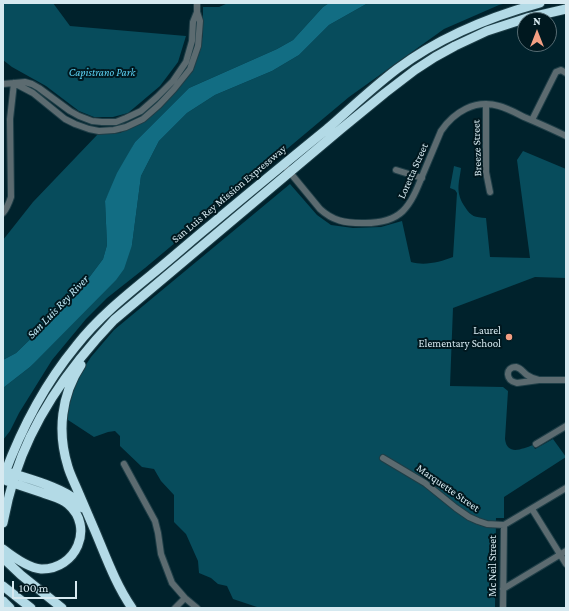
<!DOCTYPE html>
<style>
body{margin:0}
#map{position:relative;width:569px;height:611px;overflow:hidden;background:#00222c;font-family:"Crimson Pro",serif}
canvas{display:block}
.frame{position:absolute;inset:0;border:4px solid #d6e9f0;pointer-events:none}
.north{position:absolute;left:517px;top:12px;width:40px;height:40px;box-sizing:border-box;background:#00181f;border:1px solid #566c73;border-radius:50%;rotate:0deg;font-size:11px;font-weight:700;line-height:16px;text-align:center;color:#d6e9f0}
.north::after{content:'';display:block;margin:auto;width:14px;height:18px;background:#f39f83;clip-path:polygon(50% 0,100% 100%,50% 72%,0 100%)}
.scale{position:absolute;left:12px;top:581px;width:65px;height:18px;box-sizing:border-box;border:2px solid #d6e9f0;border-top:0;padding-left:5px;font-size:12px;line-height:14px;white-space:nowrap;color:#d6e9f0;-webkit-text-stroke:3px #00181f;paint-order:stroke}
</style>
<div id="map">
<canvas width="569" height="611"></canvas>
<div class="frame"></div>
<div class="north">N</div>
<div class="scale">100 m</div>
</div>
<script>
const ctx = document.querySelector('canvas').getContext('2d');
ctx.lineJoin = 'round';
function fillPath(path, color) { ctx.fillStyle = color; ctx.fill(path, 'evenodd'); }
function strokePath(path, color, width, dash) { ctx.strokeStyle = color; ctx.lineWidth = width; ctx.lineCap = dash ? 'butt' : 'round'; ctx.setLineDash(dash || []); ctx.stroke(path); }
function write(font, color, halo, rows, align = 'center') {
  ctx.font = font + ' "Crimson Pro",serif'; ctx.lineWidth = 4; ctx.setLineDash([]); ctx.textBaseline = 'middle'; ctx.strokeStyle = halo; ctx.fillStyle = color; for (const [text, x, y, turn = 0] of rows) {
    ctx.save(); ctx.translate(x, y); ctx.rotate((+turn || 0) * Math.PI / 180); ctx.textAlign = isNaN(turn) ? turn : align; if (halo) ctx.strokeText(text, 0, 0); ctx.fillText(text, 0, 0); ctx.restore();
  }
}
fillPath(new Path2D(`
 M6,3H53L70,26L186,36L178,62L160,86L128,113L113,117H94L79,111L46,86L12,67L3,60V5Z
 M228,3H329L323,7L293,40L277,49L189,88L135,142L105,201L107,245L103,259L85,283L72,299L16,353L3,360V240L33,202L98,134L120,133L148,118L172,95L194,68L203,35V7H219Z
 M368,3H507L499,5L444,29L349,97L145,268L107,298L86,319L52,360L19,413L10,431L3,440V388L30,367L132,245L141,176L159,141L187,113L215,95L272,71L299,55L329,25Z
 M523,151L566,169V278L535,277L453,308L450,386L503,387L508,391L505,439C507,456 522,449 533,445L535,449L553,439L566,457L504,497V518H496L495,608H260L233,599L227,586L218,584L211,578L199,573L198,561L186,534L174,522V495L161,481L154,469L142,467L120,446V436L115,431L108,432L94,437L65,418L73,384L91,357L114,330L290,184L317,215L331,225L353,228L381,227L402,221L411,262C425,266 440,262 453,257L457,193L455,190L450,188L454,166L461,168C459,184 455,192 465,207C471,217 475,217 486,218L490,257L530,258L517,160Z`), '#074c5c');
fillPath(new Path2D(`
 M329,3H368L329,25L299,55L272,71L215,95L187,113L159,141L141,176L132,245L124,269L116,280L30,367L3,388V360L16,353L72,299L85,283L103,259L107,245L105,201L117,173L135,142L189,88L277,49L293,40L323,7Z`), '#126d83');
const minor = new Path2D(`
 M14,83L33,93L65,119L75,124L89,129L99,131L114,130L126,127L143,119L159,105L174,89L190,69L198,46L200,21L197,12
 M3,84L25,82L32,84L39,88L70,111L79,116L92,121L102,122H116L126,118L141,111L157,97L173,81L186,62L192,41L193,22L197,12V3
 M486,104V172L490,192
 M532,120L556,72L561,70L566,73
 M283,164L320,209C333,221 345,223 362,223C402,224 410,207 423,174C429,160 435,145 441,131C454,112 475,99 499,106C507,108 516,113 524,117C538,123 552,129 566,136
 M396,170L422,178
 M3,213C7,208 9,203 11,197L10,119L14,83
 M539,380C534,379 530,377 527,375C523,372 521,368 516,367C505,367 505,381 517,383L539,380H566
 M536,444L566,426
 M383,458L425,483L456,508L469,517L478,521L487,524L504,525L566,488
 M124,464L155,521L158,533L161,554L172,583L185,598L197,608
 M532,509L566,564
 M503,589L566,551
 M175,608L185,598
 M503,608L504,525`);
const highway = new Path2D(`
 M81,365C61,395 57,432 68,467C70,474 74,482 77,489C83,503 89,517 95,531C106,557 116,585 132,608
 M11,473C29,479 64,488 77,501C79,503 81,506 83,508
 M3,478C21,429 43,386 76,346C97,319 124,297 151,275C172,258 192,240 213,223C251,191 289,160 327,129C350,109 372,88 397,69C440,37 489,17 540,3
 M3,523C6,507 10,491 15,475C34,416 71,365 114,320L341,129L385,93L415,70L435,57L455,46L487,31L527,18L566,9
 M3,549C12,556 29,568 41,569C76,570 95,527 68,504C61,498 51,496 43,493C31,489 19,485 7,481
 M3,558L21,575L62,608
 M3,586L31,608
 M3,601L10,608`);
strokePath(minor, '#1e3e47', 8);
strokePath(highway, '#1e3e47', 11);
strokePath(minor, '#5c6b70', 6);
strokePath(highway, '#b3dae6', 9);
for (const [x, y, r, color] of [
 [509,337,4,"#f39f83"]
]) { const dot = new Path2D(); dot.arc(x, y, r, 0, 2 * Math.PI); ctx.fillStyle = color; ctx.fill(dot); strokePath(dot, '#00181f', 1.5); }
write('italic 11px', '#5bd2f3', '#00181f', [
 ["Capistrano Park",102,73]
]);
write('11px', '#d6e9f0', '#00181f', [
 ["Breeze Street",477,148,-92],
 ["Loretta Street",413,171,-66],
 ["San Luis Rey Mission Expressway",229,194,-40],
 ["Marquette Street",448,488,35],
 ["Mc Neil Street",493,566,-90]
]);
write('11px', '#d6e9f0', '#00181f', [
 ["Laurel",501,331],
 ["Elementary School",501,344]
], 'right');
write('italic 12px', '#bfe8f5', '#00181f', [
 ["San Luis Rey River",58,307,-46]
]);
</script>
